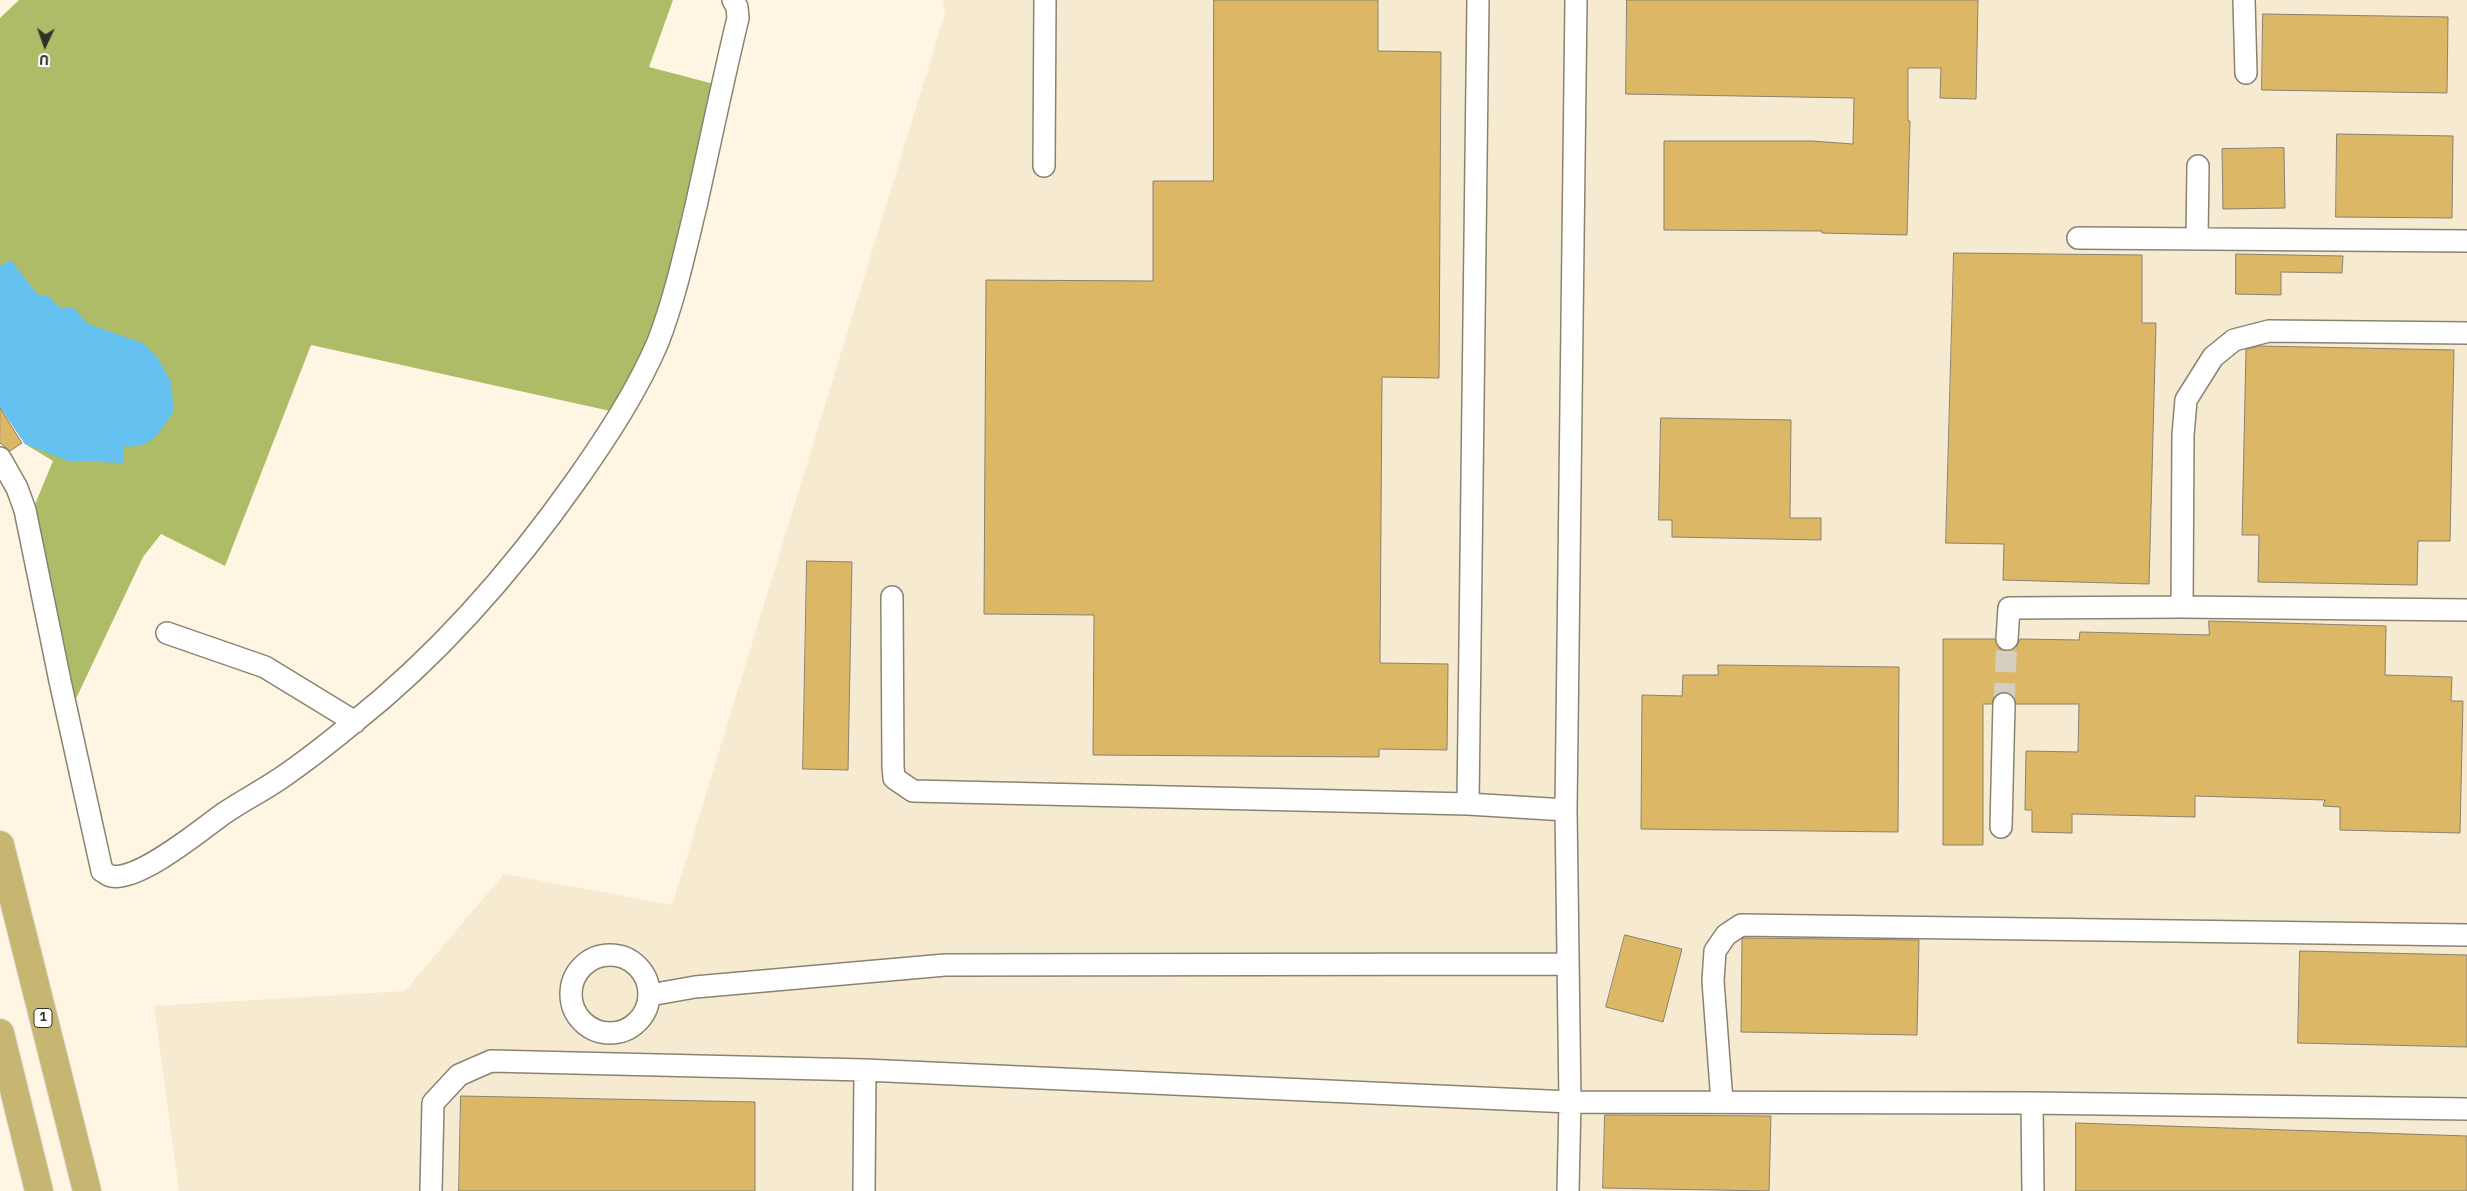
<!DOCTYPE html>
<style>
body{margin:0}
#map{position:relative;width:2467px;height:1191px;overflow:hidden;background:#fef5e3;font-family:"IBM Plex Sans",sans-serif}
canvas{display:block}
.north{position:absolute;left:20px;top:20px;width:50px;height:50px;-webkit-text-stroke:4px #fff;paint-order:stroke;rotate:183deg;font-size:14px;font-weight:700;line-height:20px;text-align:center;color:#343029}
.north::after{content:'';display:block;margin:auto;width:18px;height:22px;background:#343029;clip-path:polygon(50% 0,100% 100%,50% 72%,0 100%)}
</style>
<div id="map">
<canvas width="2467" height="1191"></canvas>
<div class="north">U</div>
</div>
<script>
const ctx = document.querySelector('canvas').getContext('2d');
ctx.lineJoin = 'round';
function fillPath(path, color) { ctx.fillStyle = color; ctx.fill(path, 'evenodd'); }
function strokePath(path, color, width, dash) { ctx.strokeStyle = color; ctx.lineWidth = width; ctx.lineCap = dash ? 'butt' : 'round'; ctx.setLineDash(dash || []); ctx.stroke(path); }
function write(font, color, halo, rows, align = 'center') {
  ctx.font = font + ' "IBM Plex Sans",sans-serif'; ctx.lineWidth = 5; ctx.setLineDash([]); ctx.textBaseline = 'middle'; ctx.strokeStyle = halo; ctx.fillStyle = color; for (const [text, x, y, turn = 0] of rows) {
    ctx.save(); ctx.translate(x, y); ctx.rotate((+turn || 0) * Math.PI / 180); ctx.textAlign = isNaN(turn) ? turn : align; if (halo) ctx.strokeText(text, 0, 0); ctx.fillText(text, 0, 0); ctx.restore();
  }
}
fillPath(new Path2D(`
 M943,0H2467V1191H179L154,1006L405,991L504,874L672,905L945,13Z`), '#f6ead1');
fillPath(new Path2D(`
 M19,0H673L649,67L714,84L654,330L615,412L311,345L225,566L161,534L143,557L73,705L33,509L53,461L25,444L0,407V18Z`), '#aebc68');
fillPath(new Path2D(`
 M11,260L37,294L48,296L60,308H74L88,324L143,343L157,357L171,382L174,411C159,432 152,450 123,446L124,463L68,461L25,444L0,407V266Z`), '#65c1ef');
const building = new Path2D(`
 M1214,0H1378V51L1441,52L1439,378L1382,377L1380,663L1448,664L1447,750L1379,749V757L1093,755L1094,615L984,614L986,280L1153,281V181H1213Z
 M1627,0H1978L1976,99L1940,98L1941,68H1908V121H1910L1907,235L1822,233V231L1664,230V141H1812L1853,144L1854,98L1626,94Z
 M2263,14L2448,17L2447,93L2262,90Z
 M2337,134L2453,136L2452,218L2336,217Z
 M2284,148L2285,208L2223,209L2222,149Z
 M1954,253L2142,255V323H2156L2149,584L2003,580L2004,544L1946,543Z
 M2236,254L2343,256L2342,273L2281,272V295L2236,294Z
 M2260,346L2454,350L2450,541H2418L2417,585L2258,582L2259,535H2242L2246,350Z
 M0,408L22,443L10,451L0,443Z
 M1661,418L1791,420L1790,518H1821V540L1672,537V520H1659Z
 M807,561L852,562L848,770L803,769Z
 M2209,621L2386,626L2385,675L2452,677L2451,701H2463L2460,833L2340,830V807L2323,806L2325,800L2195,796V817L2072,814V833L2032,832V810H2025L2026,751L2078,752L2079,704H2016L2011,694L2004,692L1994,697L1992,704H1983V845H1943V639H1995L2000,649L2007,651L2017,646L2020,639L2079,640L2080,632L2209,635Z
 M1718,665L1899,667L1898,832L1641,829L1642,695L1682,696L1683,675H1718Z
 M1625,935L1682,949L1663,1022L1606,1007Z
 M1745,938L1919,940L1917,1035L1741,1032L1742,939Z
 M2300,951L2467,955V1047L2298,1043Z
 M461,1096L755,1102V1191H459Z
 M1605,1115L1771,1116L1769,1191L1603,1188Z
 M2076,1123L2467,1136V1191H2076Z`);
fillPath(building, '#dcb765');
strokePath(building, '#8a8272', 1);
strokePath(new Path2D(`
 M2004,704L2007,639`), '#d6cebe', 21, [21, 11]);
const minor = new Path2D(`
 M1576,0L1566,810L1570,1102L2032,1103L2467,1109
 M2244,0L2246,73
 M1044,166L1045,0
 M2078,238L2467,241
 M2197,239L2198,166
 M0,458L17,488L25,510L60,681L102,871C104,872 109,876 111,876C138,882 201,830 223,814C242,801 262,791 281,778C306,761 330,742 353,723C440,654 514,569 578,478C608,435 637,391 658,342C675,298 685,251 696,206C710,143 723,80 738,18L737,7L733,0
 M892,597L893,767L894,778L913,791L1468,804L1566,810
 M2182,607L2183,435L2186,400L2213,357L2234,340L2269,331L2467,333
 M167,633L265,667L355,722
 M2007,639L2009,608L2182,607L2467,610
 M1468,804L1478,0
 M2001,827L2004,704
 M571 994a39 39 0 1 1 78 0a39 39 0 1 1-78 0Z
 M650,995L695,987L945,965L1568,964
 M1722,1102L1713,981L1715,951L1726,935L1741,925L2467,935
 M2032,1103L2033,1191
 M431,1191L433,1103L459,1075L491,1061L865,1070L1570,1102L1568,1191
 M864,1191L865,1070`);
const highway = new Path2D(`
 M0,845L87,1191
 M0,1033L39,1191`);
strokePath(minor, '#8b8372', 24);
strokePath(highway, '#dfdedd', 30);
strokePath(minor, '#fff', 21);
strokePath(highway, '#c6b671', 28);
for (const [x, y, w] of [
 [43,1018,18]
]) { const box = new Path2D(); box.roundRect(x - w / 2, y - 9.5, w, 19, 4); ctx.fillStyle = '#fff'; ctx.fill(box); strokePath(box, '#343029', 1); }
write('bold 12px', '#343029', null, [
 ["1",43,1018]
]);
</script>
